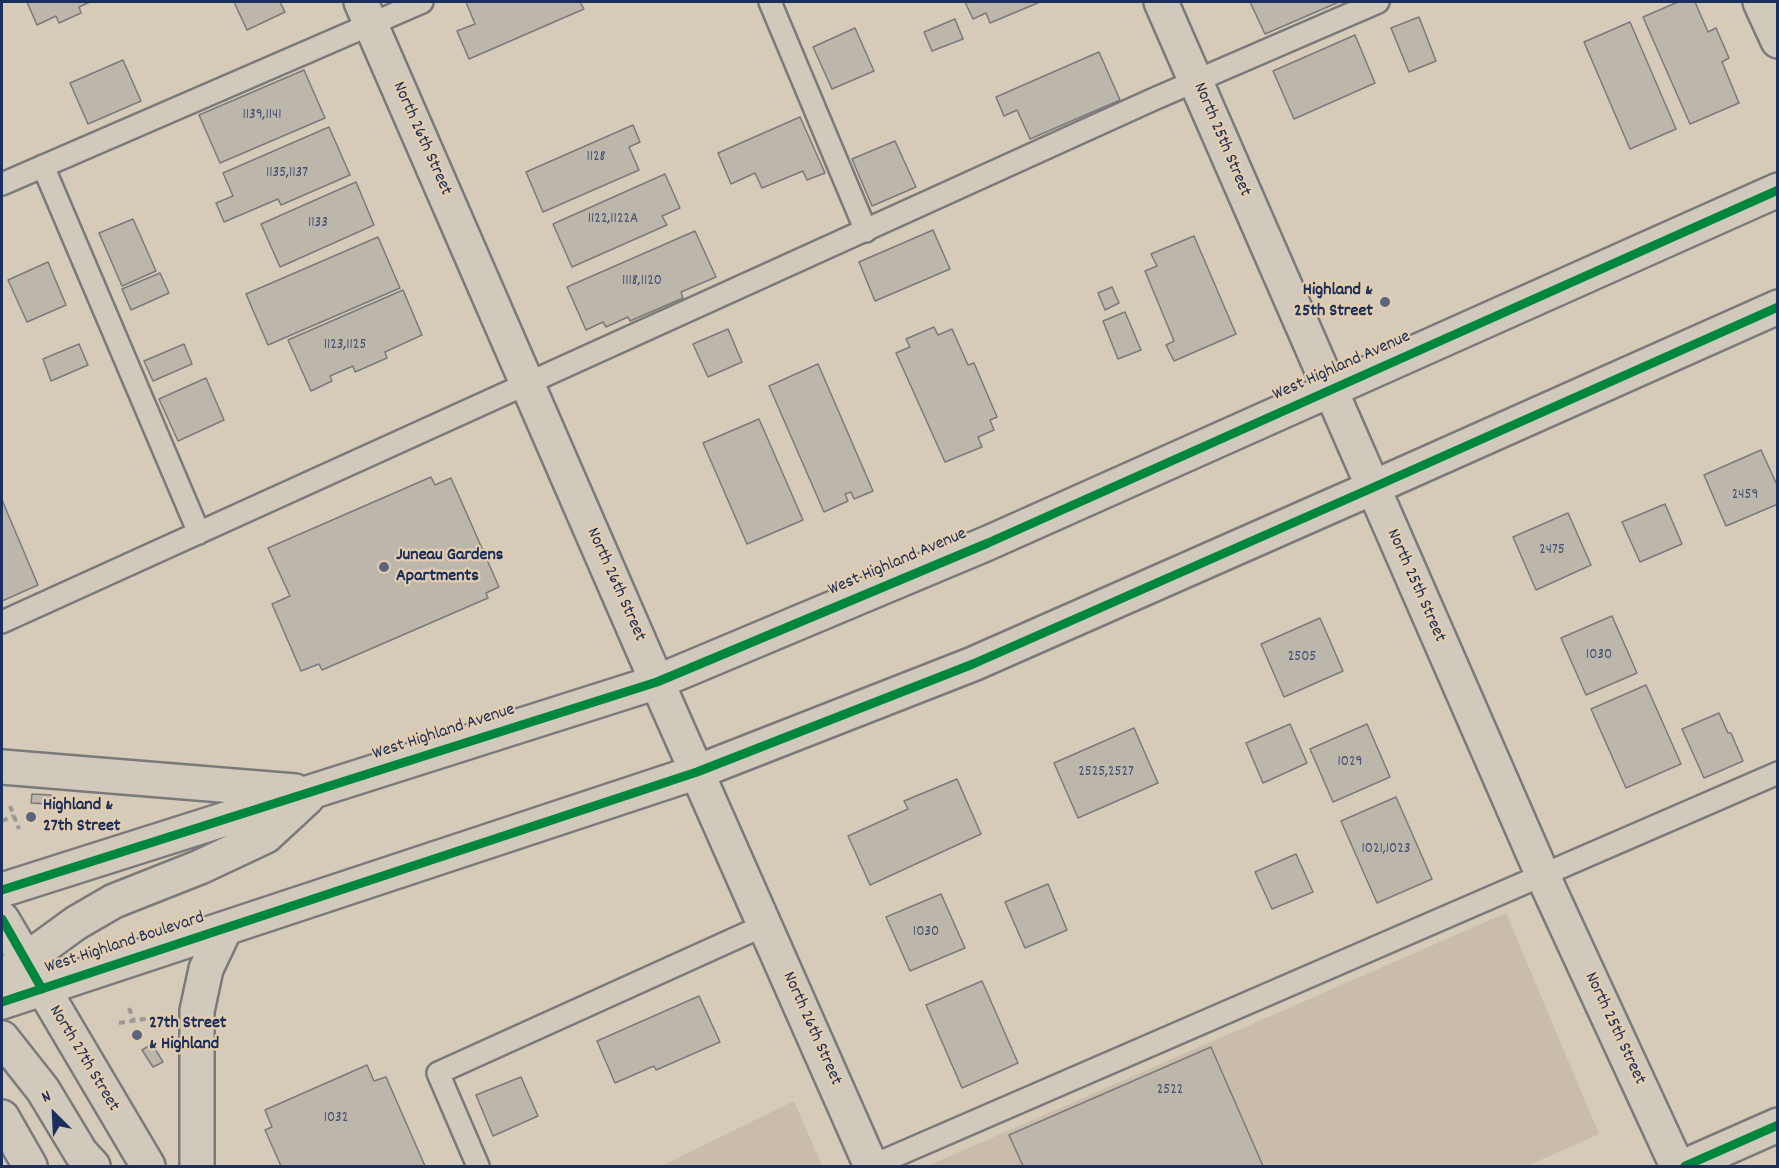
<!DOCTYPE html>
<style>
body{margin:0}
#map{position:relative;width:1779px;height:1168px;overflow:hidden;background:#d6cab9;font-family:Dekko,sans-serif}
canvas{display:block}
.frame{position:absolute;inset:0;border:3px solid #1b2f5e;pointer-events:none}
.north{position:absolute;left:24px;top:1084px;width:60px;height:60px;-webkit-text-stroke:4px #e3cdac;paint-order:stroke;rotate:336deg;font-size:16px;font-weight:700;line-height:24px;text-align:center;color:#1b2f5e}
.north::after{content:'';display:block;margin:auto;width:21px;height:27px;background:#1b2f5e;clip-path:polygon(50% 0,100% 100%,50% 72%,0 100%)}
</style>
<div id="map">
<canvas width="1779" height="1168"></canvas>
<div class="frame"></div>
<div class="north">N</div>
</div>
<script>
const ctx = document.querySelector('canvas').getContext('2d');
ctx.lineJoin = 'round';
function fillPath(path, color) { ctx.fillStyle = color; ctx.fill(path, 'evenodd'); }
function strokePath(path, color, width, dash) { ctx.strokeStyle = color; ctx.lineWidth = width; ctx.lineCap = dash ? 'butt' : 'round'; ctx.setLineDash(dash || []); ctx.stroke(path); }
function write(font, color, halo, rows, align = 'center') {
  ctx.font = font + ' Dekko,sans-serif'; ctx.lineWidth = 4.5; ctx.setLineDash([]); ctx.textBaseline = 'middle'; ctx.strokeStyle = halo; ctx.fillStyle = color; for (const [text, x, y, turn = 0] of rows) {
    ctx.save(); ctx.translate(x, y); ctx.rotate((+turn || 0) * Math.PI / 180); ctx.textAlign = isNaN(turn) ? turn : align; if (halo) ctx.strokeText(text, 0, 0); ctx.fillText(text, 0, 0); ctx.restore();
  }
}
fillPath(new Path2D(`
 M1506,913L1599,1134L1527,1166H933L932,1164Z
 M794,1101L822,1166H661Z`), '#cabcaa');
const building = new Path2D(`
 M27,2H90L79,7L81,13L59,23L56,16L37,25Z
 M234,2H280L285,12L247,30Z
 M466,2H580L584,9L469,59L457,31L475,24Z
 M965,2H1040L990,23L986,13L973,19Z
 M1250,2H1339L1265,34Z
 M1678,2H1695L1708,32L1716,28L1729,58L1722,62L1739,103L1690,124L1643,17Z
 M1419,17L1436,61L1409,72L1391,28Z
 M955,19L963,39L932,51L924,32Z
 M1630,22L1676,129L1630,149L1584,42Z
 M855,28L874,71L832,89L813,47Z
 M1355,35L1375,83L1294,119L1273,71Z
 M1099,52L1120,100L1030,139L1017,110L1004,116L996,97Z
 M123,60L141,101L88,124L70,83Z
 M304,70L325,118L220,163L199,115Z
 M800,117L825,173L807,180L803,171L762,188L755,173L731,184L718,153Z
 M633,125L640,142L629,147L639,170L543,212L526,172Z
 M329,127L350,175L281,205L278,199L224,222L216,203L233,196L223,173Z
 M895,141L916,187L872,206L852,159Z
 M665,174L680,208L662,216L667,225L572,267L553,224Z
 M356,182L374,225L280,267L261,224Z
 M133,219L156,271L122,286L99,233Z
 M933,230L950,269L875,301L859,262Z
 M695,231L716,277L681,292L683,298L630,321L628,317L606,327L603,322L586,330L567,287Z
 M1194,236L1236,334L1174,361L1166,345L1174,341L1145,271L1157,266L1151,254Z
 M378,237L400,288L268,345L246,294Z
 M48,262L66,305L27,322L8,280Z
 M160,273L169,293L131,310L122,289Z
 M1112,287L1119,303L1105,310L1098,293Z
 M403,290L422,335L385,352L387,358L355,372L353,366L330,376L332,381L311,391L288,340Z
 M1125,312L1141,350L1118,359L1103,321Z
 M934,327L938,335L952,329L968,365L974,363L997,417L990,420L994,430L978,437L982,447L945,462L896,353L910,347L906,339Z
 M728,329L742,362L708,377L693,344Z
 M79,344L88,365L51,381L43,359Z
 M184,344L192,364L153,381L144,361Z
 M818,364L873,491L854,499L851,492L845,494L848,501L824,512L769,386Z
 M206,378L224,420L178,441L159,399Z
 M759,419L803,520L747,544L703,443Z
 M1761,450L1778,487V504L1726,526L1704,475Z
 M431,477L435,485L451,478L499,587L486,593L488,598L322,670L319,664L301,671L272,604L290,596L268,548Z
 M2,500L38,585L2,601Z
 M1665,504L1682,544L1640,562L1622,522Z
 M1568,513L1591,565L1536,590L1513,537Z
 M1612,616L1637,673L1586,695L1561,638Z
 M1320,618L1343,671L1284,697L1261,644Z
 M1646,685L1681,764L1626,788L1591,709Z
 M1719,713L1728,733H1731L1743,761L1704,778L1682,729Z
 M1290,724L1307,763L1263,783L1246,743Z
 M1367,724L1390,777L1333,802L1310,749Z
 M1134,728L1158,783L1078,818L1054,763Z
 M957,779L981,834L870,885L848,836L908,809L904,801Z
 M32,794L51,795L50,804L31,803Z
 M1396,797L1432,879L1377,903L1341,821Z
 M1296,854L1313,892L1272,909L1255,872Z
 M1048,884L1067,930L1025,948L1005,902Z
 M941,894L965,948L910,971L886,917Z
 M982,981L1018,1063L962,1088L926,1005Z
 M699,996L720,1042L656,1070L654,1066L615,1083L597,1041Z
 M152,1044L163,1062L153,1067L142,1050Z
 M1211,1047L1263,1166H1023L1009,1135Z
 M367,1065L374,1081L386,1077L425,1166H281L265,1130L272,1127L265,1110Z
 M521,1077L538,1116L493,1136L476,1095Z`);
fillPath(building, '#bdb6ab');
strokePath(building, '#7b7a7b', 1.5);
const service = new Path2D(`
 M770,2L866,231
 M43,166L199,533
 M2,184L422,2
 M2,622L1154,99L1378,2
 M478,1166L438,1073L765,925
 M872,1166L1778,773`);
const minor = new Path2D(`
 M361,2L657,682L871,1166
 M1161,2L1543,876L1677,1166
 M1760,2L1778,41`);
const tertiary = new Path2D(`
 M1685,1166L1778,1125`);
const primary = new Path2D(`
 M2,767L295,791
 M2,890L657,682L988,543L1778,190
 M2,919L148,1166
 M2,977L76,923L114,901L200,867L266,836L307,798
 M2,1002L697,772L973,664L1372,488L1778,307
 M2,1038L43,1090L81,1153L93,1166
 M2,1117L30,1166
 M197,1166V1011L206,969L225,929`);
strokePath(service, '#7b7a7b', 26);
strokePath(minor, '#7b7a7b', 38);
strokePath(tertiary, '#7b7a7b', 38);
strokePath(primary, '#7b7a7b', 38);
strokePath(new Path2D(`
 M10,806L19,829
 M2,821L14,816
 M129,1008L134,1021
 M119,1023L157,1017`), '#9b9895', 4, [6, 4.5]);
strokePath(service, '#d2c9bd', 21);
strokePath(minor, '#d2c9bd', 33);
strokePath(tertiary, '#d2c9bd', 33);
strokePath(primary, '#d2c9bd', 33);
strokePath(new Path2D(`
 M2,890L657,682L988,543L1778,190
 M2,919L42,989
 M2,1002L697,772L973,664L1372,488L1778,307
 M1685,1166L1778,1125`), '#00873e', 9);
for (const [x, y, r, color] of [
 [1385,302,6,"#5c657e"],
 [384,567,6,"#5c657e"],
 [31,817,6,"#5c657e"],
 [137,1035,6,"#5c657e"]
]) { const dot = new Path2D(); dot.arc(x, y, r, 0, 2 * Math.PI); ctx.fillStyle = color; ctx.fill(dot); strokePath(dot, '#e3cdac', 2); }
write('15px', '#445171', null, [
 ["1139,1141",262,116],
 ["1128",596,158],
 ["1135,1137",287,174],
 ["1122,1122A",613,220],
 ["1133",318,224],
 ["1118,1120",642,282],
 ["1123,1125",345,346],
 ["2459",1745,496],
 ["2475",1552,551],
 ["1030",1599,656],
 ["2505",1302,658],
 ["1029",1350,763],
 ["2525,2527",1106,773],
 ["1021,1023",1386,850],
 ["1030",926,933],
 ["2522",1170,1091],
 ["1032",336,1119]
]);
write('18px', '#1b2f5e', '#e3cdac', [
 ["North 26th Street",421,139,66],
 ["North 25th Street",1221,140,67],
 ["West Highland Avenue",1342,367,-24],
 ["West Highland Avenue",898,563,-23],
 ["North 26th Street",615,585,66],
 ["North 25th Street",1415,586,66],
 ["West Highland Avenue",444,733,-18],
 ["West Highland Boulevard",125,944,-18],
 ["North 26th Street",811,1029,66],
 ["North 25th Street",1614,1029,65],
 ["North 27th Street",83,1059,59]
]);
write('bold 18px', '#1b2f5e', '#e3cdac', [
 ["Highland &",1373,292,"right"],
 ["25th Street",1373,313,"right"],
 ["Juneau Gardens",396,557],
 ["Apartments",396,578],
 ["Highland &",43,807],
 ["27th Street",43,828],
 ["27th Street",149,1025],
 ["& Highland",149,1046]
], 'left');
</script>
